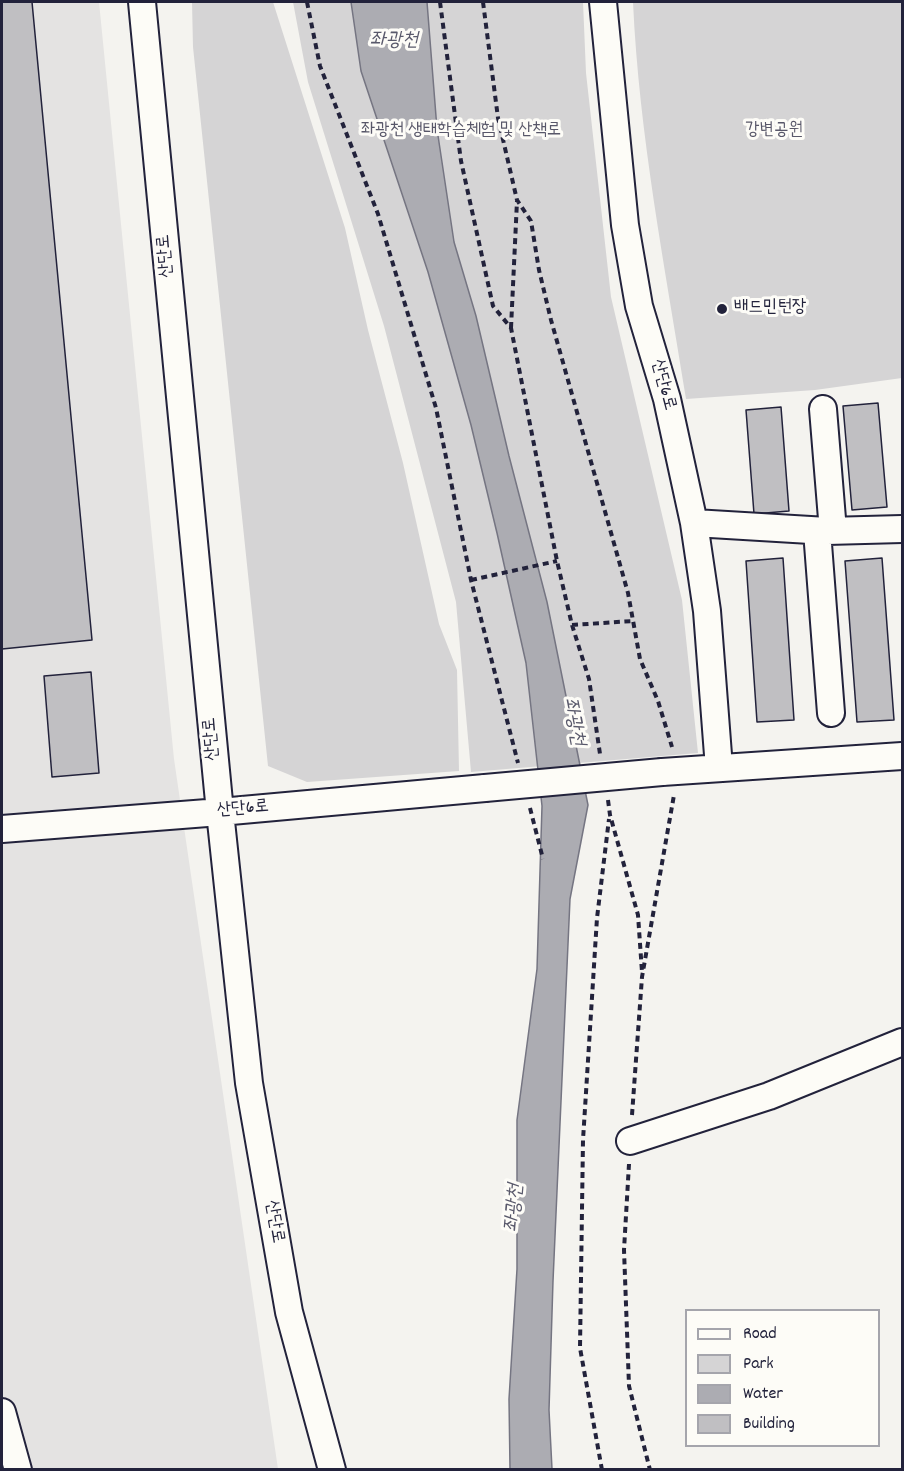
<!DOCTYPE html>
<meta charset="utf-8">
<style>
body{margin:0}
#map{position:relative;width:904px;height:1471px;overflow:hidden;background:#f4f3ef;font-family:Dekko,sans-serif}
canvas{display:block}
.frame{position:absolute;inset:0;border:3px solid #22223b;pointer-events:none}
.legend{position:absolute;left:685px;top:1309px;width:195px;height:138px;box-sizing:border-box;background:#fdfcf7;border:2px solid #a5a5ac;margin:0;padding:8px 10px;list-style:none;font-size:18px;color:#22223b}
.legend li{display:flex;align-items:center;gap:12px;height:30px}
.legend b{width:30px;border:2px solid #a5a5ac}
</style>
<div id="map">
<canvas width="904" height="1471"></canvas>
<div class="frame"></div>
<ul class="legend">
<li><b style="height:8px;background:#fdfcf7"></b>Road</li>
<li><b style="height:16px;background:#d5d4d5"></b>Park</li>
<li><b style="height:16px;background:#acacb2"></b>Water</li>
<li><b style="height:16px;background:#c0bfc2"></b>Building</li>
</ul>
</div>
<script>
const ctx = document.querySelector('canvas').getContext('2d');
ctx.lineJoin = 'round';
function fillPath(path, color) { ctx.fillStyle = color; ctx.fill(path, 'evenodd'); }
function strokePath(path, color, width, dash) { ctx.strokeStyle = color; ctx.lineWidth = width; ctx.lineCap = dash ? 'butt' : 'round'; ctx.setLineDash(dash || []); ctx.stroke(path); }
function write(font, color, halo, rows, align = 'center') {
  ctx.font = font + ' Dekko,"Poor Story",sans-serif'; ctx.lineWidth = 6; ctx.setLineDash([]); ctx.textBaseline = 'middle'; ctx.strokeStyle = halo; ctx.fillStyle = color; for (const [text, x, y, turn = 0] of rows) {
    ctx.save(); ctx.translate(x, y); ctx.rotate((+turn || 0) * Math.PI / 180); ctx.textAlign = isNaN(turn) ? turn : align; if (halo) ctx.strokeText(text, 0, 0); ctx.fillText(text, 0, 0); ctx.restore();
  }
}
fillPath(new Path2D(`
 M2,2H99L174,759L278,1469L2,1470Z`), '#e4e3e2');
fillPath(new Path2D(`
 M192,2H273L345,228L368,330L403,463L439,624L457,670L459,771L307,782L268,766L193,47Z
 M293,2H583L586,73L611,297L682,600L698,753L471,772L456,602L384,326L308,82Z
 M633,2H902V378L815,390L686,399C665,267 639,135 633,2Z`), '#d5d4d5');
const water = new Path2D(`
 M351,2H427L437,129L454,242L476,316L509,456L547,602L588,805L570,899L553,1281L549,1410L552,1469H510L509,1399L517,1269V1120L537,969L542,806L526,663L497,533L471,425L428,272L361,71Z`);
fillPath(water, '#acacb2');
strokePath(water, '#757582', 1.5);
const building = new Path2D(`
 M2,2H32L92,640L2,649Z
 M878,403L887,507L852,510L843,406Z
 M781,407L789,511L754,514L746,410Z
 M783,558L794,720L757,722L746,561Z
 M882,558L894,720L857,722L845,561Z
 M91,672L99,773L52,777L44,676Z`);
fillPath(building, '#c0bfc2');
strokePath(building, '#22223b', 1.5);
const minor = new Path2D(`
 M142,2L220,812L249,1083L289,1312L332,1470
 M603,2L625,225L639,306L667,399L694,523L707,611L719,768
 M823,409L833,531
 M694,523L827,531L902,529
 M817,531L831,713
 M662,772L902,756
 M2,829L220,812L485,788
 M630,1141L769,1096L902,1042
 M2,1412L18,1470`);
strokePath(minor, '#22223b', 30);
strokePath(new Path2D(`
 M307,2L320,66L378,214L436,408L471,580L518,763
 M440,2L461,161L493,306L511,328L557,561L572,625L589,679L600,754
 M483,2L498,118L517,200L531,221L539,270L551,320L628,593L640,659L658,701L672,747
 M511,328L517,201
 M471,580L557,561
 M572,625L633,621
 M608,800L610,815L638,915L642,972
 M530,808L543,859
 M632,1115L642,977L674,795
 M629,1164L624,1250L629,1386L650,1470
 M602,1470L580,1348L583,1140L597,918L609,819`), '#22223b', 4, [6, 4.5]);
strokePath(minor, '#fdfcf7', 26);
const minorBridge = new Path2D(`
 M485,788L662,772`);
strokePath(minorBridge, '#22223b', 30, []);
strokePath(minorBridge, '#fdfcf7', 26);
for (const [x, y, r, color] of [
 [722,309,6,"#22223b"]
]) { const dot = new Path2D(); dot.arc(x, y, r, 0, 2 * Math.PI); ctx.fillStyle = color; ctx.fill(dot); strokePath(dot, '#fdfcf7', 2); }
write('18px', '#585769', '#fdfcf7', [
 ["좌광천 생태학습체험 및 산책로",461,132],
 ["강변공원",774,132]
]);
write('18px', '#22223b', '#fdfcf7', [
 ["산단로",167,256,-95],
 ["산단6로",662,385,75],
 ["산단로",213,739,-95],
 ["산단6로",243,810,-5],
 ["산단로",273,1222,80]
]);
write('18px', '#22223b', '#fdfcf7', [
 ["배드민턴장",734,309]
], 'left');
write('italic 20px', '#59596b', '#fdfcf7', [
 ["좌광천",394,42],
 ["좌광천",572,722,79],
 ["좌광천",516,1208,-85]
]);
</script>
